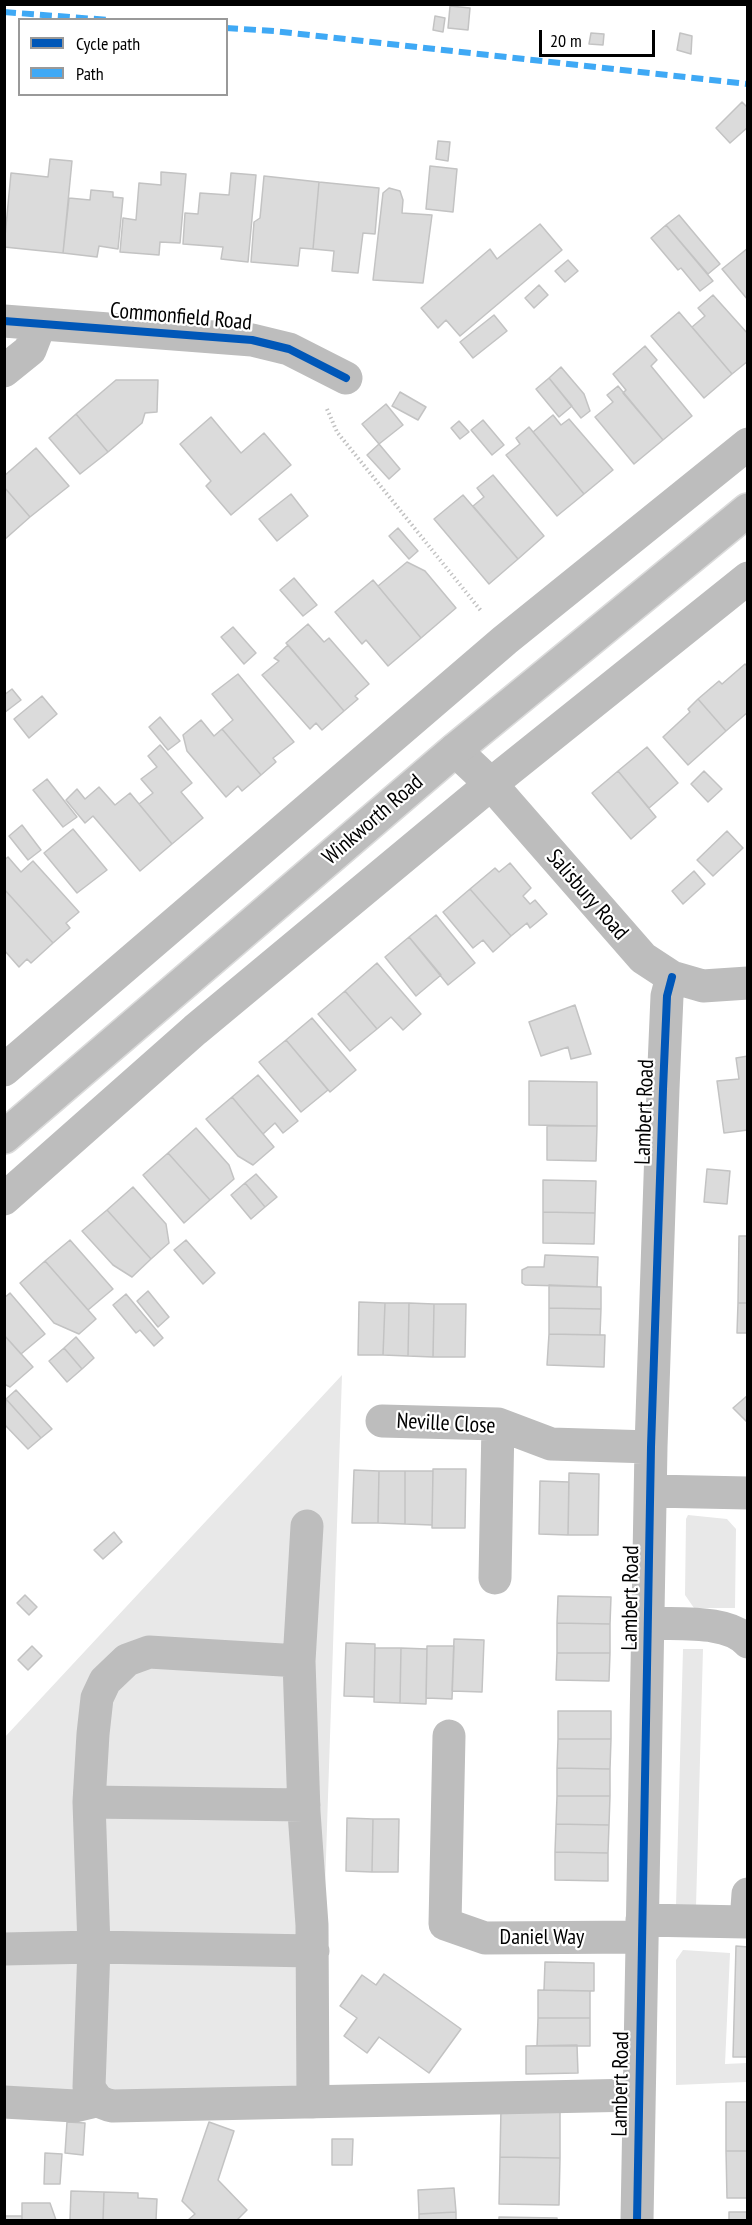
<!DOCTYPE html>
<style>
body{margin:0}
#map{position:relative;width:752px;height:2225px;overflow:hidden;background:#fff;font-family:"PT Sans Narrow",sans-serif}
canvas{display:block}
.frame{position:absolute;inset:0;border:6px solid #000;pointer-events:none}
.legend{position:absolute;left:18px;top:18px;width:210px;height:78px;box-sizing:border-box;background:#fff;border:2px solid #999;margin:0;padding:8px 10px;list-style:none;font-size:18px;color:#000}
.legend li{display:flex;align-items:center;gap:12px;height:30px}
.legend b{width:30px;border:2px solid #999}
.scale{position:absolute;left:539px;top:30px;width:116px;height:27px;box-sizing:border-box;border:3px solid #000;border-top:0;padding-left:8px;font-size:18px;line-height:21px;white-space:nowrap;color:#000;-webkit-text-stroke:4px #fff;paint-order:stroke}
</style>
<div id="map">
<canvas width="752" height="2225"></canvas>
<div class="frame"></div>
<ul class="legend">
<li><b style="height:8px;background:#0057b8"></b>Cycle path</li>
<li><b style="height:8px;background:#3fa9f5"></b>Path</li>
</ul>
<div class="scale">20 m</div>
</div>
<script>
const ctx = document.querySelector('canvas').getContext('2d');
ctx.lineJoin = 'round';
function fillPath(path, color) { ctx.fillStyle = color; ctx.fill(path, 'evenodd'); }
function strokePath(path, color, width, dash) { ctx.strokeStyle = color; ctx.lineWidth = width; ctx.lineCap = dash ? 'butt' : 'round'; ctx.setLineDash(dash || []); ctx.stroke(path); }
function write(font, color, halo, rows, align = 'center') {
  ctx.font = font + ' "PT Sans Narrow",sans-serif'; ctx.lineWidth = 4.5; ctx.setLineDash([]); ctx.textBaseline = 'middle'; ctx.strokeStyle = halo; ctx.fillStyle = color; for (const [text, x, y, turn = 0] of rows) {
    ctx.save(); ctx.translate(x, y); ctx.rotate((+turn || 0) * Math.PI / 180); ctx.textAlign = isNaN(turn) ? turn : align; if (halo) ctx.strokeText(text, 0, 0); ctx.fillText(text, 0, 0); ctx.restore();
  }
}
fillPath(new Path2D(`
 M342,1375L318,2098L5,2097L4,1738Z
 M688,1515L727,1519L736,1529L735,1608H694L685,1595L686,1519Z
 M683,1649H703L696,1907L676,1906Z
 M683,1950L730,1953L725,2064L747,2063V2082L676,2085V1960Z`), '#e8e8e8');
const building = new Path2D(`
 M450,6L470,8L468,30L448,28Z
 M435,16L445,18L443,32L433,30Z
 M591,33L604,34L603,45L589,44Z
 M680,33L692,36L691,54L677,50Z
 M742,102L748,108V127L730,143L716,128Z
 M438,141L450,142L448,161L436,159Z
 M50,159L72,161L63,253L4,247L11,173L48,177Z
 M430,166L457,169L453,212L426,209Z
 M161,172L186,174L180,243L160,242L159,255L120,252L123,218L136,220L139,183L161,185Z
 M231,173L256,175L248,262L221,259L223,247L183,244L185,213L198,214L200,193L229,195Z
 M264,176L319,182L313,249L300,248L298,266L251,262L254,222L260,218Z
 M319,182L379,188L375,234L363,233L358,273L332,271L334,251L313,249Z
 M389,188L400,191L403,200L402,213L432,215L423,283L373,280L383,193Z
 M91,190L113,192V197L123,198L118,249L99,246L97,257L63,253L69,198L90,200Z
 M679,215L720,264L708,274L666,225Z
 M540,224L562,250L460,336L446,320L438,328L421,308L490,249L497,259Z
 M666,225L713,281L700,291L681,268L678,270L651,238Z
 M748,248V300L722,269Z
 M568,260L578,271L565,282L555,271Z
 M539,285L548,295L534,308L525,298Z
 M713,295L748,334V361L732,374L692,327L705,316L698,308Z
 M679,312L732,374L704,398L651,336Z
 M494,315L507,331L473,358L460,342Z
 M645,346L657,360L651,366L692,416L663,440L623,393L626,390L613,374Z
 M561,367L584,394L590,411L581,418L549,378Z
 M549,378L572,406L559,417L536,389Z
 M116,380H158L157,412L145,413L142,423L108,452L76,414Z
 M618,386L663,440L634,464L595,417L613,402L607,395Z
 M400,392L426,407L418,420L392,406Z
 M386,404L403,425L379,444L362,424Z
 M76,414L108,452L80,474L49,438Z
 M553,415L561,425L569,419L613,470L584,494L533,432Z
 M211,417L241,453L264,433L291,465L231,515L206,486L211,481L180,444Z
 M483,420L504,445L492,455L471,430Z
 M459,421L469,432L460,439L451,428Z
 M529,427L584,494L557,516L506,455L520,444L516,438Z
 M379,444L400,469L389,479L367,455Z
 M36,448L69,486L30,517L4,487V476Z
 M493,475L544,536L518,559L473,506L484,497L477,488Z
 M4,487L30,517L4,540Z
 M291,494L308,516L277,541L259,519Z
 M463,495L518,559L489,584L434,519Z
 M398,528L418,551L409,559L389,536Z
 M407,562L425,571L456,608L421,638L378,586Z
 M294,578L317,605L303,616L280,590Z
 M373,580L421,638L388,666L366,640L362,644L335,612Z
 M308,624L324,642L329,638L369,684L355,696L358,699L344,711L286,643Z
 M233,627L256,653L244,664L221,637Z
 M288,645L344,711L322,730L316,723L310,729L262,675L279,661L274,658Z
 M745,664L748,667V712L726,731L698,699L719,681L722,684Z
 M238,674L294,742L273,758L276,762L261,775L222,729L233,720L212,694Z
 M12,689L21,700L4,713V695Z
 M42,696L57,714L29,738L14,719Z
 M698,699L726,731L688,765L663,737L690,712L688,709Z
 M160,717L180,741L168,750L149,727Z
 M201,720L214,736L222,729L261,775L242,791L238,786L226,797L187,751L183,735Z
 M160,745L192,783L181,792L203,818L172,844L139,804L153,793L141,779L157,767L148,756Z
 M647,747L678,783L649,808L618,771Z
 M618,771L656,817L631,839L592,793Z
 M704,771L722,789L708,802L691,784Z
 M47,779L77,817L63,827L33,790Z
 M99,787L115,805L130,793L172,844L140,871L93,816L85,823L66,800L77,789L85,799Z
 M22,825L41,850L28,860L9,836Z
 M73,829L107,870L77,893L44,853Z
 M727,831L743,848L713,876L697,860Z
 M8,857L21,872L33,861L79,912L66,923L70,928L53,943L4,889V860Z
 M510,863L531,888L523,896L530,904L535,900L547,914L530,928L527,923L511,936L470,889L495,868L499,872Z
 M694,871L705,884L683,904L672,891Z
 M4,889L53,943L31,963L27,959L19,967L4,950Z
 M470,889L511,936L493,952L483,940L473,948L443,912Z
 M436,915L475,963L448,985L409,937Z
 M409,937L441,975L416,996L385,957Z
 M377,963L421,1014L403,1030L391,1017L377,1029L345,991Z
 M345,991L377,1029L350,1051L318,1014Z
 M575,1005L591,1054L571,1059L568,1047L541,1056L529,1022Z
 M312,1018L356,1070L330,1092L286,1040Z
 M286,1040L328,1090L301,1112L259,1062Z
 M748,1056V1130L724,1133L717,1081L739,1079L736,1058Z
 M258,1075L298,1121L283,1133L275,1123L263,1134L232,1097Z
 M529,1081L597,1082V1126L529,1125Z
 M232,1097L274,1147L253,1165L238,1156L206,1119Z
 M547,1126H597L596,1161L547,1160Z
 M196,1128L229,1165L234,1179L210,1200L168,1153Z
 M168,1153L210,1200L184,1223L143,1175Z
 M707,1169L730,1171L727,1204L704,1202Z
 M256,1174L277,1197L265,1207L245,1183Z
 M543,1180L596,1181L595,1213L543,1212Z
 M245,1183L265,1207L251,1219L231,1195Z
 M133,1187L166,1224L169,1243L151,1259L107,1210Z
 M107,1210L151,1259L132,1277L113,1265L82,1231Z
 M543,1212L595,1213L594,1244L543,1243Z
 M739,1236H748V1303H738Z
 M70,1240L113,1289L88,1310L45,1261Z
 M186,1240L215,1273L203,1284L174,1250Z
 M545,1255L598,1257L597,1287L525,1285L522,1283V1270L528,1267H544Z
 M45,1261L96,1319L79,1334L54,1323L20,1283Z
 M549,1285L601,1287V1309L549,1308Z
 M148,1291L169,1317L158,1327L137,1301Z
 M10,1293L45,1334L21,1354L4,1335V1298Z
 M126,1294L163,1338L154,1346L140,1330L136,1333L113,1305Z
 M359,1302L385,1303L383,1355H358Z
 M385,1303H409L408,1356L383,1355Z
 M409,1303L434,1304L433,1357L408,1356Z
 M738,1303H748V1333H737Z
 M434,1304H466L465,1357H433Z
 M549,1308L601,1309L600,1335L549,1334Z
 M549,1334L605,1335L604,1367L547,1365Z
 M4,1335L33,1367L10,1387L4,1384Z
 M76,1337L94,1358L82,1369L64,1348Z
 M64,1348L82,1369L67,1382L49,1361Z
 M16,1390L52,1429L41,1438L6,1399Z
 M748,1395V1423L733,1408Z
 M6,1399L41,1438L28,1449L4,1424Z
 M433,1469H466L465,1528H432Z
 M354,1470L379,1471L378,1523H352Z
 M379,1471H405V1524L378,1523Z
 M405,1471H433L432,1525L405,1524Z
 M569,1473L599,1474L598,1535H568Z
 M540,1481L569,1482L568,1535L539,1534Z
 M114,1532L122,1542L103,1559L94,1550Z
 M25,1595L37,1607L29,1615L17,1603Z
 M558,1596L611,1597L610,1624L557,1623Z
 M557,1623L610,1624V1653H557Z
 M454,1639L484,1640L482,1692L452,1691Z
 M346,1643L375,1644L374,1697L344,1696Z
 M32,1646L42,1656L28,1670L18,1660Z
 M427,1646H454L452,1699L426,1698Z
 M375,1648H401L400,1703L374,1702Z
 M401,1648L427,1649L426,1704L400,1703Z
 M557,1653H610L609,1681L556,1680Z
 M558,1711H611V1739H558Z
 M558,1739H611L610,1769L557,1768Z
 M557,1768L610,1769V1796H557Z
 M557,1796H610L609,1825L556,1824Z
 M347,1818L373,1819L372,1872L346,1871Z
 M373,1819H399L398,1872H372Z
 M556,1824L609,1825L608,1853L555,1852Z
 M555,1852L608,1853V1881L555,1880Z
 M736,1946L748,1947V2057H733Z
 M545,1962L594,1963V1991L544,1990Z
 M384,1974L461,2029L429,2073L379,2037L367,2053L344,2036L357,2018L340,2006L362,1975L376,1985Z
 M538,1990L590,1991V2018H538Z
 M538,2018H590V2046H537Z
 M577,2045L578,2073L526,2074V2046Z
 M726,2102H748V2151H726Z
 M501,2108H560V2158L500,2157Z
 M67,2122L85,2123L83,2155L65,2153Z
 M209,2122L234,2131L218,2180L247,2210L237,2220H188L195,2214L182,2201Z
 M332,2139H353L352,2165H332Z
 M726,2151H748V2198H727Z
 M45,2153L62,2154L60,2184H44Z
 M500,2157L560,2158L559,2205L499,2204Z
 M454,2188L456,2212L419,2214L418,2190Z
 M71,2191L104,2192L103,2220H70Z
 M104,2192L138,2193V2198L157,2199L156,2220H103Z
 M22,2203H50L56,2220H22Z
 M456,2212V2220H419V2214Z
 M729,2212H748V2220H729Z
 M4,2216H22V2220H4Z
 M499,2217L557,2218V2220H499Z`);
fillPath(building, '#dbdbdb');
strokePath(building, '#c3c3c3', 1.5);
const major = new Path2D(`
 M4,1137L455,750L748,510`);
strokePath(major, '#dbdbdb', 36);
strokePath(new Path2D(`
 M327,409L337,432L482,612`), '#c2c2c2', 4, [1.5, 3]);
strokePath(new Path2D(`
 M4,321L252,340L289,349L346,378
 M4,371L30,350L40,324
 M455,750L491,784L643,958L672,977L703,986L748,983
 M4,1070L505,640L748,444
 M4,1199L195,1030L491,784L748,578
 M382,1421L498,1424L551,1444L651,1447
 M651,1491L748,1493
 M307,1526L299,1661L304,1812L312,1925L313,2102
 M495,1578L498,1424
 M648,1623C677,1625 728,1619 748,1642
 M299,1661L149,1652L127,1660L105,1681L97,1698L93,1734L89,1802L94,1947L89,2087C95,2099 99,2103 113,2106L638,2095
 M449,1736L445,1924L485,1938L642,1937
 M89,1802L304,1805
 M642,1920L746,1922L748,1894
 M4,1949L94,1947L313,1951
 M4,2102L75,2106L96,2101
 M637,2220L651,1447L663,1089L667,996L672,977`), '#bdbdbd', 33);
strokePath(major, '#bdbdbd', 33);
strokePath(new Path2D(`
 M4,12L109,20
 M226,28L274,31L748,84`), '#3fa9f5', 6, [12, 6]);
strokePath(new Path2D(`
 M4,321L252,340L289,349L346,378
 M637,2220L651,1447L663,1089L667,996L672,977`), '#0057b8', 8);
write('22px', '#000', '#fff', [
 ["Commonfield Road",181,317,5],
 ["Winkworth Road",373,820,-41],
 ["Salisbury Road",587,895,49],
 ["Lambert Road",645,1112,-88],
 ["Neville Close",446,1424,3],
 ["Lambert Road",631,1598,-89],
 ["Daniel Way",542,1938],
 ["Lambert Road",621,2084,-89]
]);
</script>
